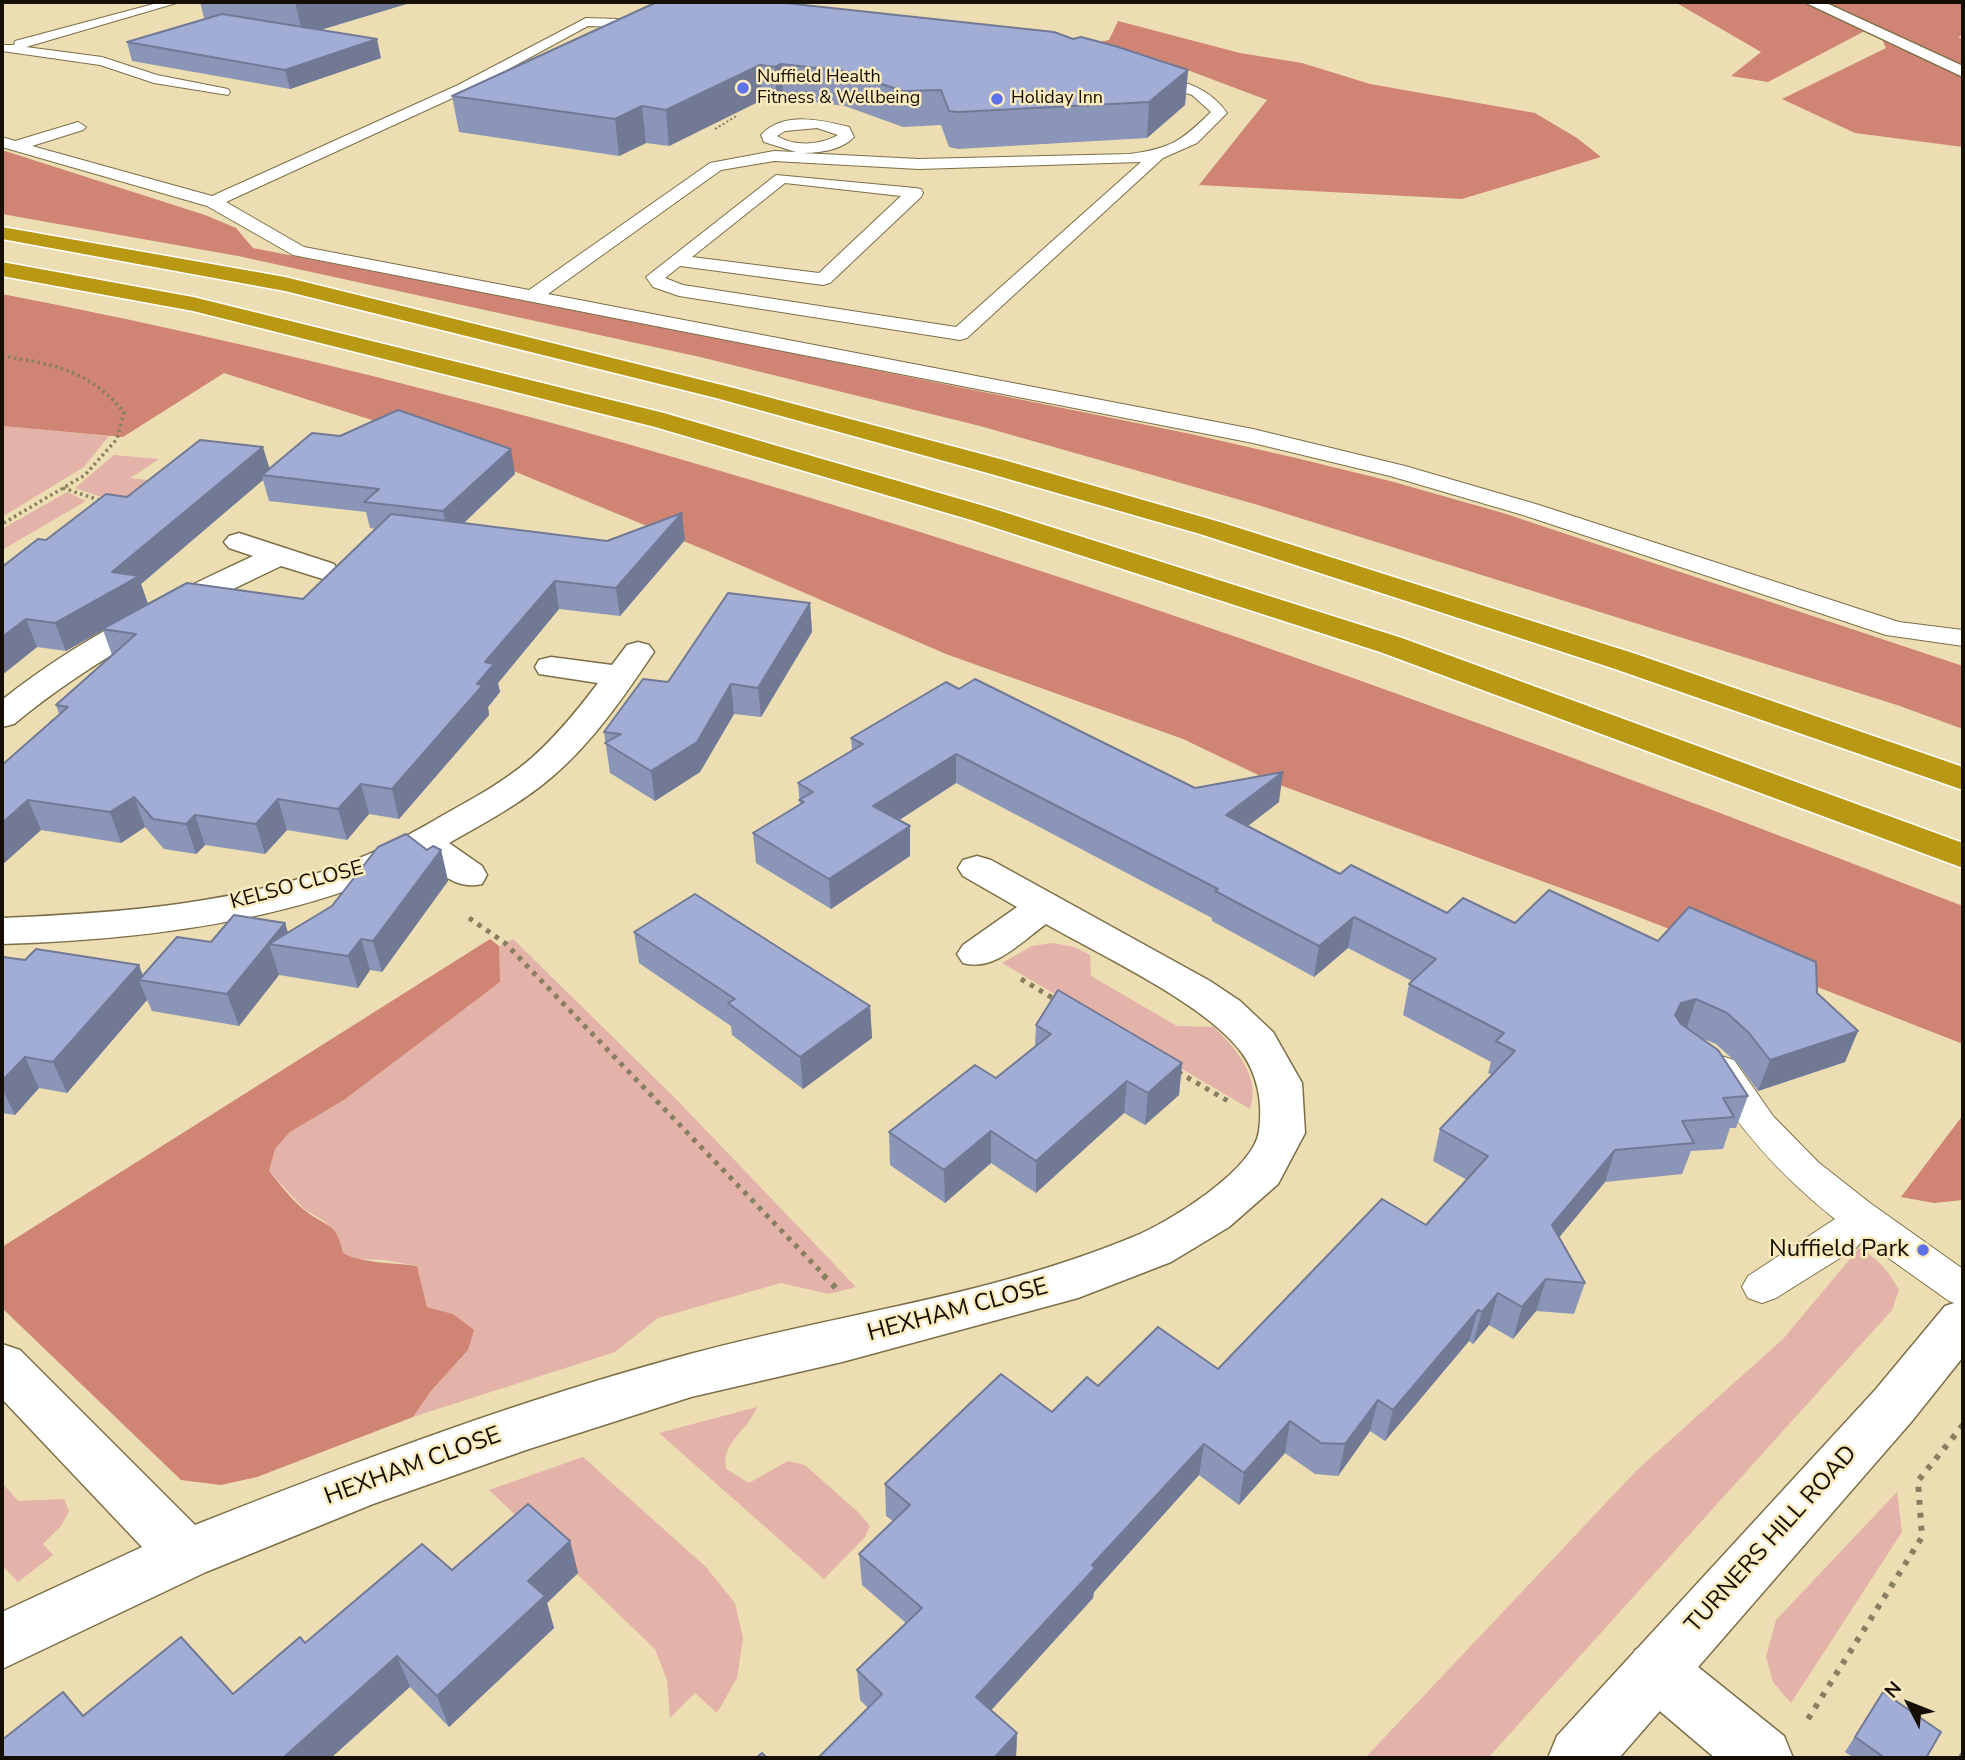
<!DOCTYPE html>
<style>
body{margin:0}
#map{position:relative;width:1965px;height:1760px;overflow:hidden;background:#ecdeb2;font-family:"Nunito Sans",sans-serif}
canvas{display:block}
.frame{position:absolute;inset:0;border:4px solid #140f02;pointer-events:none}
.north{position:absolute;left:1874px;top:1669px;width:70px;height:70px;-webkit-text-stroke:5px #faebbf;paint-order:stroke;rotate:312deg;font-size:19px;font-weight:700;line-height:28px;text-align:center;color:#140f02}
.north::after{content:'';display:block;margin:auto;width:24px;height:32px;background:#140f02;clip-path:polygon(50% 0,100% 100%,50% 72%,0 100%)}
</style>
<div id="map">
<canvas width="1965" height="1760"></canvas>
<div class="frame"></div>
<div class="north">N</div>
</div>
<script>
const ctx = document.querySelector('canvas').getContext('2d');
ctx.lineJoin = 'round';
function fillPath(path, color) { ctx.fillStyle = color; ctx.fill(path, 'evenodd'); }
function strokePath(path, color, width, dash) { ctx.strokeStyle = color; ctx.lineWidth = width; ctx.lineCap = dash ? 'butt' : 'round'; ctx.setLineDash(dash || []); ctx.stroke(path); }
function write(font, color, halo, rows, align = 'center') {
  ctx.font = font + ' "Nunito Sans",sans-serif'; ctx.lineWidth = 5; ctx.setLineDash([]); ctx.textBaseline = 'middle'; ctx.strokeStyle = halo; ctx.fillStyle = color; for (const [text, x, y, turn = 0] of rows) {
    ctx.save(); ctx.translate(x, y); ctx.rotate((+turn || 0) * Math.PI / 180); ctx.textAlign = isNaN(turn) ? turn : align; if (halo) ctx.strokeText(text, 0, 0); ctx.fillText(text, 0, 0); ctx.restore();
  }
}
fillPath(new Path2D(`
 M2,426L109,436L84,467L2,517Z
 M114,455L159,459L130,478L208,487L168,520L75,488Z
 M67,492L86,501L2,550V529Z
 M513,939L677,1100L856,1287L829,1294L781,1283L658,1318L615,1352L413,1417L431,1391L468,1350L453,1314L427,1307L417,1266L385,1260L353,1259L343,1253L326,1222L304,1209L269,1171L275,1149L290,1132L344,1100L499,982V946Z
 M1053,943L1075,947L1090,955L1091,976L1177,1026L1214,1027C1236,1049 1261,1076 1250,1109L1002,963L1032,946Z
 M1859,1248C1878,1259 1888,1270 1899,1290L1892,1310L1488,1758H1365L1637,1470L1783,1339Z
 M757,1407C749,1430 721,1441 726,1469L749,1483L788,1461L805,1465L859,1513L870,1526L865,1537L824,1579L659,1433Z
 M583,1457L706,1567L735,1603L743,1638L737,1678L717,1713L695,1693L670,1718L667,1680L655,1649L489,1490Z
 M2,1483L18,1501L64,1499L69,1511L61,1526L43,1544L53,1555L18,1582L2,1565Z
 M1897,1492L1902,1532L1791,1703L1773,1682L1766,1657L1776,1620Z`), '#e3b2a8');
fillPath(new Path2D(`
 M1675,2H1963V35L1958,37L1963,39V147L1855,133L1782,99L1886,48L1876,25L1768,82L1731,76L1761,52Z
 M1118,21L1240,53L1302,63L1370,84L1535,113L1577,138L1601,157L1462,199L1199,185L1267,100L1161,60L1079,47L1109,40Z
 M2,150L205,215L236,228L253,248L712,337L1191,434L1296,458L1390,481L1503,513L1963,666V729L1897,705L1258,505L980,426L700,357L238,256L2,214Z
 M2,294C676,424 1324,659 1963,906V1044L1618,909L1277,784L1183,739L946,654L710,552L499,465L397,428L224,373L123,437L2,426Z
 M490,939L499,946L500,982L344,1100L290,1132L275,1149L269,1171C279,1183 291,1199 303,1209C326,1228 336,1220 343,1253C359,1263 397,1263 417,1266L427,1307L453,1314L474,1330L468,1350L431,1391L413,1417L257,1477L221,1485L181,1480L2,1308V1247Z
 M1963,1115V1200L1934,1203L1901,1197Z`), '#d08474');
const lane = new Path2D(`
 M161,2H180L26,47L102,57L157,75L228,89L230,92L228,95L154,83L100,65L2,51V45H14L15,41Z
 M586,18L650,20L657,24L650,28L588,26L468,91L226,202L304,247L529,290L710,163L774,151L796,152L764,142L761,135C783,111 822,120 849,127L854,137C842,150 819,153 802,153L919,159L1130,154C1172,148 1181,141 1211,112L1192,95L1140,79L1138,76L1145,72C1177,80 1207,84 1227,113L1197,143L1163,158L967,338L960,340L679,296L653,287L646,277L776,175L915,188L921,189L923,193L921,197L830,283L823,285L680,266L665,278L683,285L956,327L1141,162L919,169L774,161L721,170L548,294L1253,429L1405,466L1539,505L1899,622L1963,630V646L1886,635L1523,515L1390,476L1253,443L293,255L207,206L2,147V137L15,141L78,122L86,127L83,130L32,146L212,196L458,85ZM817,128L838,135C820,145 795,147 777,136L785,131ZM785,183L901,196L819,273L692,257Z
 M1721,1056L1734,1060L1773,1116L1818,1162L1870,1203L1963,1269V1306L1949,1301L1863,1240L1856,1248L1776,1298L1762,1303L1748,1298L1742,1287L1748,1276L1835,1219C1781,1176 1738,1129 1703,1069L1708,1060Z`);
const street = new Path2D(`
 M1804,2H1824L1963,66V77Z
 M239,533L334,564L338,570L334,576L323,579L281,566C186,611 95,657 14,724L2,727V700C78,639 165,597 253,556L229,548L224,542L229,536Z
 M638,642L649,645L654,652C625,695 593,742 553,776C522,803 484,823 449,843L482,866L487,875L482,884C456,890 441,873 421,859C298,922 139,940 2,944V918C121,913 245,904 357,859C388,847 418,830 447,813C474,798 503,782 527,762C554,739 577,711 598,683L539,674L535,667L539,660L551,657L612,665L627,645Z
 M977,856L991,860L1210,981L1240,1001L1273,1032L1302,1083L1305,1133L1278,1184L1229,1227L1171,1262L1078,1298L842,1362L691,1397L526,1450L373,1504L206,1572L2,1669V1612L142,1547L2,1399V1344L20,1350L195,1525C357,1461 522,1399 690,1354C837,1314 991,1296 1133,1237C1168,1223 1254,1170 1259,1131C1263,1104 1258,1075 1242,1053C1208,1005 1100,955 1046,924C1021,942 994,972 963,963L957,954L963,945L1017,907L963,876L958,868L963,860Z
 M1656,1641L1677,1650L1784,1736L1793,1758H1715L1635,1690L1626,1670L1635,1650Z`);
const secondary = new Path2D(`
 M1963,1300V1357L1912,1421L1619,1758H1548L1557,1736L1876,1389L1945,1306Z`);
const highway = new Path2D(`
 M2,227L285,277L734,388L1004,460L1220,522L1636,654L1963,767V790L1612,668L1200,534L984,472L716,398L285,291L2,239Z
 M2,262L193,297L664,413L991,508L1402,638L1963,843V868L1380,652L971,520L655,427L193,311L2,276Z`);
strokePath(lane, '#7c6f47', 2);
strokePath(street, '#7c6f47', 3);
strokePath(secondary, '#7c6f47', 3);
strokePath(highway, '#fff', 3);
strokePath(new Path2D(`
 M715,129L738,115`), '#887e60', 2, [2, 2.5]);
strokePath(new Path2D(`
 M2,356C53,364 89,370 124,412L117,439L85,475L2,524
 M63,488L102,501`), '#887e60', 3.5, [2.5, 3.5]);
strokePath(new Path2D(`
 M469,918L505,943L825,1276
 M1021,979L1056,1000
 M1178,1072L1228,1101`), '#887e60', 5, [4.5, 6]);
strokePath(new Path2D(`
 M823,1275L837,1289
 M1808,1719L1922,1537L1918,1481L1963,1425`), '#887e60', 6, [5, 8]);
fillPath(lane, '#fff');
fillPath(street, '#fff');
fillPath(secondary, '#fff');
fillPath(highway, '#b99813');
fillPath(new Path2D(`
 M200,2H413L321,30L381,58L290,89L132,61L127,42L207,18H204Z
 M657,2L1188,70L1185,105L1147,138L958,149L949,147L941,125L903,127L845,106L783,98L777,102L762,100L669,146L646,143L619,156L459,132L452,96Z
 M269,469L515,474L464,523L607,541L685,540L620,616L559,609L498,683L500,692L488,707L489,715L399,819L369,814L347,840L287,830L265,854L205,845L196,854L164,849L145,827L121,843L41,830L2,865V765L59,714L56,705L112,655L103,630L66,651L37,647L2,675V567L46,540L127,497ZM263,480L269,501L366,512L370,528L376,529L303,599L148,604L141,584Z
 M810,603L812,632L761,717L734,714L700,772L655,801L610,773L604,732L668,682Z
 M959,689L1195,788L1279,802L1248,826L1340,874L1447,913L1515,923L1658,941L1817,993L1858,1031L1845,1062L1758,1091L1738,1064L1716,1044L1699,1037L1748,1096L1736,1128H1730L1723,1149L1691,1151L1682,1174L1605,1182L1559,1237L1585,1283L1574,1314L1536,1311L1513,1339L1489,1325L1473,1344L1469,1341L1385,1441L1370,1431L1338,1476L1315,1474L1285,1453L1239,1505L1199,1475L1094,1592L1093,1598L991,1710L1017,1733L1016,1758H818L868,1708L860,1700L857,1670L906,1623L862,1585L859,1554L893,1521L886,1516L885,1484L1052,1412L1098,1386L1218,1369L1426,1225L1467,1180L1433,1161L1440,1129L1492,1075L1488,1073L1491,1062L1403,1015L1409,984L1412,981L1348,948L1314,977L1212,921V918L956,783L899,820L910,826V856L831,909L756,863L753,833L800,805L798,783L852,751L851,738Z
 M427,850H441L448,881L382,972L370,970L358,988L279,975L239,1026L152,1011L147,1000L67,1093L39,1088L15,1115L2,1113V959L143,975L211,942L288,932Z
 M634,932L870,1006L872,1038L803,1089L732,1035L731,1026L639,963Z
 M1036,1025L1182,1063L1179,1095L1145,1125L1124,1113L1036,1193L991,1163L945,1203L890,1165L889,1132L996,1078L1035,1046Z
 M570,1541L578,1573L547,1603L554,1628L449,1727L410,1687L83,1716L233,1694L305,1643L452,1570Z
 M1883,1692L1926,1758H1854L1845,1752Z`), '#8a95b7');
fillPath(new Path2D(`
 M295,2H413L303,35Z
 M377,39L381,58L290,89L285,70Z
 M781,64L783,98L777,102L775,67Z
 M760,65L762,100L669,146L666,110Z
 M1188,70L1185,105L1147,138L1149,102Z
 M642,106L646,143L619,156L615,119Z
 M263,447L271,473L262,475L263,480L141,584L148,604L102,629L103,630L66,651L55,623L112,572Z
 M511,449L515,474L449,537L443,511Z
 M682,513L685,540L620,616L616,588Z
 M555,581L559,609L498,683L500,692L488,707L489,715L399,819L392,789L477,684L485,662Z
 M810,603L812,632L761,717L758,688Z
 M26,619L37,647L2,675V637Z
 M731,684L734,714L700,772L655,801L651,771Z
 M956,754V783L875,836L873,806Z
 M1283,772L1279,802L1223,845L1226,815Z
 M361,784L369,814L347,840L338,809Z
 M134,797L145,827L121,843L110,812Z
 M278,799L287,830L265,854L256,824Z
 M28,800L41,830L2,865V823Z
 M195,815L205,845L196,854L186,824Z
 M910,826V856L831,909L829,879Z
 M441,850L448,881L382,972L373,941Z
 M1354,917L1348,948L1314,977L1319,946Z
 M285,923L293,948L269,944L279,975L239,1026L227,994Z
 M361,939L370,970L358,988L348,956Z
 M139,965L145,981L139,980L147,1000L67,1093L53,1062Z
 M1696,999L1686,1031L1675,1015L1681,1003Z
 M870,1006L872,1038L803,1089L800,1057Z
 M1858,1031L1845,1062L1758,1091L1770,1060Z
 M25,1057L39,1088L15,1115L2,1088V1081Z
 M1182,1063L1179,1095L1145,1125L1148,1093Z
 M1127,1081L1124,1113L1036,1193V1161Z
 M991,1131V1163L945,1203L944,1170Z
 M1615,1150L1605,1182L1543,1257L1552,1225Z
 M1546,1279L1536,1311L1513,1339L1522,1307Z
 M1498,1293L1489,1325L1473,1344L1482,1312Z
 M1478,1310L1469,1341L1385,1441L1393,1410Z
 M1378,1400L1370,1431L1338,1476L1345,1444Z
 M1290,1421L1285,1453L1239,1505L1244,1473Z
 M1204,1444L1199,1475L1094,1592L1093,1598L976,1727V1697L1092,1565Z
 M570,1541L578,1573L547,1603L554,1628L449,1727L437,1696L528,1581Z
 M397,1656L410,1687L331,1758H283Z
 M1017,1733L1016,1758H994Z`), '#717995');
const building = new Path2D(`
 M657,2H776L1054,32L1073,39L1081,37L1115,46L1188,70L1149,102L958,112L949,111L941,90L902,91L844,71L781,64L775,67L760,65L666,110L642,106L615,119L452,96Z
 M222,14L377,39L285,70L127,42Z
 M398,410L511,449L443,511L364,502L379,489L262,475L312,433L340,436Z
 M200,440L263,447L112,572L139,576L55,623L26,619L2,637V567L38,539L46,540L106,494L127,497Z
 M682,513L616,588L555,581L485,662L494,664L477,684L483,685L392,789L361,784L338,809L278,799L256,824L195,815L186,824L153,819L134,797L110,812L28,800L2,823V765L68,707L56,705L136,634L102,629L187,583L303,599L391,514L607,541Z
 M728,593L810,603L758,688L731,684L697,742L651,771L605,743L621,734L604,732L643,679L668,682Z
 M975,679L1195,788L1283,772L1226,815L1340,874L1351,865L1447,913L1463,898L1515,923L1549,890L1658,941L1689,907L1816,962L1817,993L1858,1031L1770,1060L1749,1033L1727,1013L1696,999L1681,1003L1675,1015L1681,1024L1718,1050L1748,1096L1723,1098L1734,1117L1682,1121L1694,1143L1615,1150L1552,1225L1585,1283L1546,1279L1522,1307L1498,1293L1482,1312L1478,1310L1393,1410L1378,1400L1345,1444L1321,1443L1290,1421L1244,1473L1204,1444L1092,1565L1095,1568L976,1697L1017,1733L994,1758H818L882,1694L857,1670L922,1608L859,1554L910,1505L885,1484L1001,1374L1052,1412L1087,1377L1098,1386L1158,1327L1218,1369L1382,1199L1426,1225L1488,1156L1440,1129L1515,1051L1496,1041L1504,1033L1409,984L1436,959L1354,917L1319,946L1215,891L1218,889L956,754L873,806L910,826L829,879L753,833L804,802L799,800L813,792L798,783L863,744L851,738L946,682L959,689Z
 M406,834L427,850L433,846L441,850L373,941L361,939L348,956L269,944L332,906L378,847Z
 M695,894L870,1006L800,1057L728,1003L735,999L634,932Z
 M234,915L285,923L227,994L139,980L177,937L211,942Z
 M36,949L139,965L53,1062L25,1057L2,1081V959L3,957L25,960Z
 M1058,990L1182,1063L1148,1093L1127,1081L1036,1161L991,1131L944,1170L889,1132L975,1065L996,1078L1051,1034L1036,1025Z
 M528,1504L570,1541L528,1581L545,1596L437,1696L397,1656L283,1758H2V1740L63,1692L83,1716L181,1637L233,1694L300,1637L305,1643L422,1544L452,1570Z
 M1883,1692L1941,1732L1926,1758H1885L1855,1737Z
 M1963,1751V1758H1961L1959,1757Z
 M762,1753L767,1758H756Z`);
fillPath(building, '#a1add5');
strokePath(building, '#717995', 2);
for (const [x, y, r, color] of [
 [743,88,7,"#5d71e8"],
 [997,99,7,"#5d71e8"],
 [1923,1250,7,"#5d71e8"]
]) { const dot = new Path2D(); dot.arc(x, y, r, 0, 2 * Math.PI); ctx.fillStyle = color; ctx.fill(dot); strokePath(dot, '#faebbf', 2.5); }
write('18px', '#140f02', '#faebbf', [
 ["Nuffield Health",757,78],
 ["Fitness & Wellbeing",757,99],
 ["Holiday Inn",1011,99]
], 'left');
write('21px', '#140f02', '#faebbf', [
 ["KELSO CLOSE",297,886,-15]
]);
write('24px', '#140f02', '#faebbf', [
 ["Nuffield Park",1909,1250]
], 'right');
write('24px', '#140f02', '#faebbf', [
 ["HEXHAM CLOSE",958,1311,-15],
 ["HEXHAM CLOSE",413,1467,-20],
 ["TURNERS HILL ROAD",1772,1540,-48]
]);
</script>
